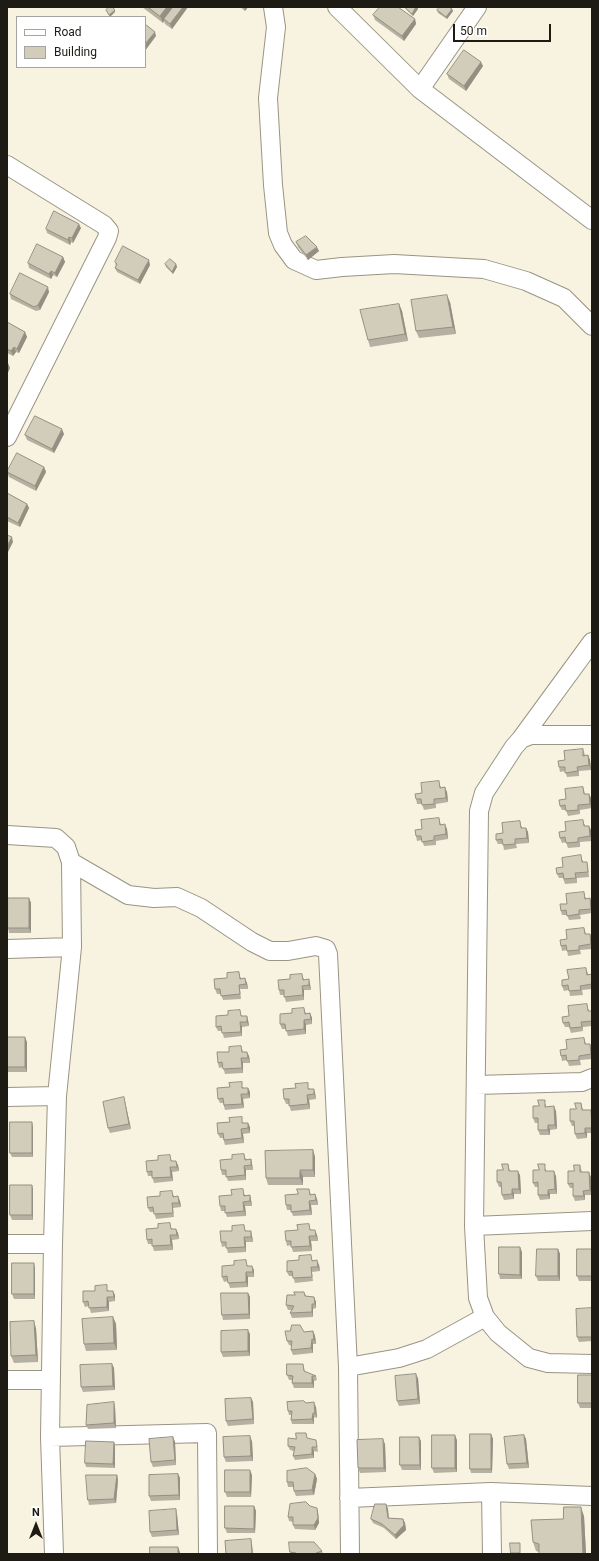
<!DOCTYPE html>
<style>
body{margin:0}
#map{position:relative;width:599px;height:1561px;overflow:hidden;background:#f8f3e0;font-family:Roboto,sans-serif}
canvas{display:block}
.frame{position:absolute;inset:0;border:8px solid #1d1b14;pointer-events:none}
.legend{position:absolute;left:16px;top:16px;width:130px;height:52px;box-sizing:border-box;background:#fff;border:1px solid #a5a4a1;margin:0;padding:5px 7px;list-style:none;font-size:12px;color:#1d1b14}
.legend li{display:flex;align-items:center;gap:8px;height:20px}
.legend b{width:20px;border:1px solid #a5a4a1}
.north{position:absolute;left:16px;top:1505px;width:40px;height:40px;-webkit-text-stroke:3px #fff;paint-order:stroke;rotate:0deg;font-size:11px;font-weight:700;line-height:16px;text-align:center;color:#1d1b14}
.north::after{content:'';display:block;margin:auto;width:14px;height:18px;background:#1d1b14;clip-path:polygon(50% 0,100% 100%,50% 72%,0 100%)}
.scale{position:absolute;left:453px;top:24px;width:98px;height:18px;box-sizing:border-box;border:2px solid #1d1b14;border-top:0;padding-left:5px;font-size:12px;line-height:14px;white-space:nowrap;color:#1d1b14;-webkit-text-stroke:3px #fff;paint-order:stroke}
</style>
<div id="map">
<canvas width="599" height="1561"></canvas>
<div class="frame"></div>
<ul class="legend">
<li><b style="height:5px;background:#fff"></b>Road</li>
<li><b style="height:11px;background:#d2cdbb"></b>Building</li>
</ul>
<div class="north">N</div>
<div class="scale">50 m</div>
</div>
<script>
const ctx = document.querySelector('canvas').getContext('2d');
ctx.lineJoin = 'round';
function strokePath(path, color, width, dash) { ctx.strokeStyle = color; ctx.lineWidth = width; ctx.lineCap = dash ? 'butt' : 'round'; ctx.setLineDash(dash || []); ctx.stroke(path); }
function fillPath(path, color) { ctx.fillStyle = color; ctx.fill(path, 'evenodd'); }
const minor = new Path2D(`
 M273,7L276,27L268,98L273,185L278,233L283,245L294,260L316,270L342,267L394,264L484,269L526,281L564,298L592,326
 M337,7L420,89L592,220
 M420,89L477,7
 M7,165L104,225L109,231L107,238L7,437
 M592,642L521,739L514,747L484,793L479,811L474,1226L478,1298L485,1317L498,1333L529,1358L548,1363L592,1364
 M521,739L531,735H592
 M7,835L56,838L66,847L71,862L72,947L57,1096L53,1244L50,1437L54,1554
 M71,862L128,895L154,898L177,897L201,908L252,942L270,951H288L316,946L326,949L328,954L348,1367L350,1554
 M7,949L72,947
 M476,1085L582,1082L592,1078
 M7,1097L57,1096
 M474,1226L592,1221
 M7,1244H53
 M348,1367L399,1358L427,1349L485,1317
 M7,1380H51
 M50,1437L207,1433L208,1554
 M491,1492L492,1554
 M349,1498L491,1492L592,1496`);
strokePath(minor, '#999483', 20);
strokePath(minor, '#fff', 18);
fillPath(new Path2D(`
 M142,7H188L172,29L165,24L164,21L163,23Z
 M240,7H248L245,11Z
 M404,7H417L418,9L413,16Z
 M452,9L453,11L447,19L438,13L437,10Z
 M373,15L415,19L416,24L404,41L375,20Z
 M483,66L466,91L449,79L447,74Z
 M81,228L73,243L71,242L70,245L47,233L46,229Z
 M296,242L319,251L308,260L298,247Z
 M63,257L65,262L57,277L53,275L51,279L29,268L28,263Z
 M115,262L150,265L140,284L117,272L115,268L116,266Z
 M165,264H176L177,267L173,274L166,267Z
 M49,292L40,310L36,311L11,299L10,294Z
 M450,302L456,334L419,338L416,331Z
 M399,304L402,311L408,341L370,347L368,340Z
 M7,322L25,332L27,337L19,353L16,352L13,356L7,353Z
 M64,434L54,453L27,440L25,435Z
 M44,467L46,472L36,491L9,477L7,472Z
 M7,493L27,504L29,508L20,527L7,521Z
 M583,749L585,755H588L590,760L591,770L579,771V776L567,777L565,771L560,772L559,767L565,760Z
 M441,786V788L447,792L448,802L436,804V808L424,810L422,804H417L416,799L422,793Z
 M583,787L585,794H589L591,798L592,808L580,810V814L568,816L566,810H562L560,806L566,799Z
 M439,818L441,825L447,829L448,839L436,841V845L424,846L422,840L417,841L416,836L422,829Z
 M585,824V826H589L591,830L592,841L580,842V847L568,848L566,842L562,843L560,838L566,831Z
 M522,826V828H526L528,832L529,843L516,844L517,848L504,850L503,844H498L496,840L503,833Z
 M583,860V862H587L588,866L589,877L577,878V883L565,884L563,878H559L557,874L563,867Z
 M586,897V899L590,898L592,903V913L580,915L581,919L569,920L567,915H562L561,911L567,904Z
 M29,898L31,903V933H9L8,928Z
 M584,928L586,934H590L592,938V949L580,950L581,954L568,956L567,950L562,951L561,946L567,939Z
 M588,972V974L592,975V989L582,990L583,995L570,996L569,990L564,991L562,986L569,979Z
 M241,977V978L247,983L248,989H240L241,999L223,1000L221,994H217L215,989Z
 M304,978V980L310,984L311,990H304V1000L286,1002L284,995H280L279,990Z
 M589,1009V1011H592V1026L583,1027V1031L571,1033L569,1027H565L563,1023L569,1016Z
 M306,1012V1014L310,1013L312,1018V1024L306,1025V1034L288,1036L286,1029H282L280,1024Z
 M242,1015V1016L248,1020L249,1026L242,1027V1036L224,1038L222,1031H218L216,1027Z
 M7,1037L27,1042V1072H7Z
 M584,1038L586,1044H590L592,1049V1059L580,1060L581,1065L569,1066L567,1060L562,1061L561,1056L567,1049Z
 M241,1046L243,1052L249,1056L250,1063H243V1073L225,1074L223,1067L219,1068L218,1063L229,1052Z
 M243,1087L244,1088H248L250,1092V1098L243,1099L244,1108L225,1110L223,1103H220L218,1099Z
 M309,1088L310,1089L315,1093L316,1099L309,1100L310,1109L291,1111L289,1104H286L284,1099Z
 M125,1102L131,1129L110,1133L108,1128Z
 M581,1103L583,1110H591L592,1112V1133H587V1138L577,1139L575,1134V1126H572L570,1121L576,1109Z
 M546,1104V1107L556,1111L557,1129L550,1130V1135H540L538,1130V1123H535L533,1118L539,1106Z
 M243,1122L244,1123L250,1127V1133L243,1134L244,1143L225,1145L223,1138H220L218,1134Z
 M33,1127V1157H12L10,1153Z
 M313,1150L315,1157V1177H303V1185H268L266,1178Z
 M246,1158V1159H251L252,1164L253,1170H246V1180L228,1181L226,1175H222L221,1170Z
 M172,1160V1161L178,1165L179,1171L172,1172L173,1181L154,1183L152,1176H148L147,1172Z
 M508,1164L510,1171L520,1175L521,1194H514V1199L504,1200L502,1195V1187H499L497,1182L503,1170Z
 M580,1165L582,1172L591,1177L592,1195H585V1200L575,1201L573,1196V1188H570L568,1184L574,1171Z
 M546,1169V1171L556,1176L557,1194H550V1199L540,1200L538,1195V1187H535L533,1183L539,1170Z
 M33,1189V1220H12L10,1215Z
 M311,1193V1195L315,1194L317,1199L318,1205H311L312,1215L293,1216L291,1210H287L286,1205Z
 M245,1194V1195H250L251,1200L252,1206H245L246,1216L227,1217L225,1211H221L220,1206Z
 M174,1195V1197L180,1201L181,1207L173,1208L174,1217L156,1219L154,1212H150L148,1208Z
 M172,1228V1229L178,1233L179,1239L172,1240L173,1250L154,1251L152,1244H148L147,1240Z
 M311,1229V1230L317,1235L318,1241H311L312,1251L293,1252L291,1245L287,1246L286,1241Z
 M246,1230V1231L252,1236L253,1242H246V1252L228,1253L226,1246L222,1247L221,1242Z
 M558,1249L560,1254V1281H538L536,1276Z
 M592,1249V1281H579L577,1276Z
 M522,1252V1279H500L499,1274Z
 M313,1260V1261L319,1265L320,1271L312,1272L313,1281L295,1283L293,1276H289L287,1272Z
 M248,1265V1266L254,1270V1277H248V1287L230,1288L228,1281L224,1282L222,1277Z
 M35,1268V1299H14L12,1294Z
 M109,1290V1291L115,1295V1301L109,1302V1311L91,1313L89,1306L85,1307L83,1302Z
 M304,1292L306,1296L314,1297L316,1302V1308L313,1309V1317L292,1318L290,1313L292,1310H288L286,1305L295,1295Z
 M248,1293L250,1297V1319L223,1320L222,1315Z
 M592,1308V1341L579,1342L577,1337Z
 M113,1317L116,1324L117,1350L86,1351L84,1344Z
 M36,1328L38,1362L14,1363L11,1356Z
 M313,1331L315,1336L316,1344H313V1353L293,1355L291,1350L292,1346L289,1345L287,1341L304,1332Z
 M250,1334V1356L223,1357L221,1352Z
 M112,1364L114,1368L115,1390L83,1392L81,1387Z
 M303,1364L305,1372L316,1376L317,1380L314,1381V1388H294L292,1383V1380H289L287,1375Z
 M592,1375V1408H580L578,1403Z
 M418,1378L420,1404L399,1406L397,1401Z
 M251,1398L253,1402L254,1424L228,1426L226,1421Z
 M306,1403L316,1407L317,1418L314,1417V1424H292L291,1420V1415H289L288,1411Z
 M115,1407L116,1428L88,1429L86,1425Z
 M491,1434L493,1439L492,1473H471L470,1469Z
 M524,1435L526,1439L529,1468L509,1469L507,1464Z
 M173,1437L175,1442L176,1465L153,1467L151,1462Z
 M307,1438L317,1445L318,1452L314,1451V1458L295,1460L293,1456L294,1451L290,1450L288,1446L296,1439Z
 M457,1440V1472L434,1473L432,1468Z
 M252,1441L253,1461L226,1462L224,1457Z
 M421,1441V1470H402L400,1465Z
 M114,1442L115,1447V1468L86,1467L85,1463Z
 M385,1444L386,1472L360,1473L358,1468Z
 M178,1474L180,1478V1500L151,1501L149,1496Z
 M315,1474L317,1479L314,1495L296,1496L294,1491V1487H288L287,1482Z
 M117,1475L118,1480L116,1503L89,1505L88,1500Z
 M252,1475L251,1497H227L225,1492Z
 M386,1504L388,1509L389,1518L403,1519L405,1523L406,1530L396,1539L384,1528L373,1523L371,1519Z
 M254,1506L256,1511L255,1533H227L225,1528Z
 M310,1506L318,1512L319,1523L315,1530L295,1529L293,1525V1522L289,1521L288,1517Z
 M177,1514L179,1535L152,1537L150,1532Z
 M584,1516L586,1554H539V1552L536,1551L533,1542L563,1519Z
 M322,1551L323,1554H291L290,1552Z`), '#b5b0a1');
fillPath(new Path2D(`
 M167,7H175L164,19V21L163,23L160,16Z
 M183,7H188L172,29L170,24Z
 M244,7H248L245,11Z
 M416,7H417L418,9L413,16L412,14Z
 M452,9L453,11L447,19L446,17Z
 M115,10V12L110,17L109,15Z
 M415,19L416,24L404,41L402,36Z
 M155,32L156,36L145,51V44Z
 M481,62L483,66L466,91L464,86Z
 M79,224L81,228L73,243L72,238Z
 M69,237L71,242L70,245L68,240Z
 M317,247L319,251L308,260L306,255Z
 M63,257L65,262L57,277L55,273Z
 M149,260L150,265L140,284L138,280Z
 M176,264L177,267L173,274L172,272Z
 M51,271L53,275L51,279L49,274Z
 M48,287L49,292L40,310L38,305Z
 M447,295L450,302L456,334L453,327Z
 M399,304L402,311L408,341L405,334Z
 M25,332L27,337L19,353L17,349Z
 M14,347L16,352L13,356L11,351Z
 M8,363L10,368L7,375V366Z
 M62,429L64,434L54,453L52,449Z
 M44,467L46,472L36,491L35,486Z
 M27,504L29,508L20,527L18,523Z
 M12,537L13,542L7,554V546Z
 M588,755L590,760L591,770L589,765Z
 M445,787L447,792L448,802L446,798Z
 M589,794L591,798L592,808L590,804Z
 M445,824L447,829L448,839L446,834Z
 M589,826L591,830L592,841L590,836Z
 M526,828L528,832L529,843L527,838Z
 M29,898L31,903V933L29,928Z
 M590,898L592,903V911L591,909Z
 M590,934L592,938V946L591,944Z
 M245,978L247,983L248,989L246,984Z
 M309,979L310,984L311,990L309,985Z
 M302,986L304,990V1000L303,995Z
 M310,1013L312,1018V1024L311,1019Z
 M247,1016L248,1020L249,1026L247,1022Z
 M304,1020L306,1025V1034L304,1029Z
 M240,1022L242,1027V1036L241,1032Z
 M25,1037L27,1042V1072L25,1067Z
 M590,1044L592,1049V1056L591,1054Z
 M247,1052L249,1056L250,1063L248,1058Z
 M241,1058L243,1063V1073L242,1068Z
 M248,1088L250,1092V1098L248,1094Z
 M314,1089L315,1093L316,1099L314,1094Z
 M241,1094L243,1099L244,1108L242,1104Z
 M307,1095L309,1100L310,1109L308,1104Z
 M124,1097L125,1102L131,1129L129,1124Z
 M554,1106L556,1111L557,1129L555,1125Z
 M32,1122L33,1127V1157L32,1153Z
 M248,1123L250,1127V1133L248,1128Z
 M548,1125L550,1130V1135L548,1130Z
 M585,1128L587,1133V1138L585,1133Z
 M241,1129L243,1134L244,1143L242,1138Z
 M313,1150L315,1157V1177L313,1170Z
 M251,1159L252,1164L253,1170L251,1165Z
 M176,1161L178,1165L179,1171L177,1167Z
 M244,1166L246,1170V1180L245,1175Z
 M170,1167L172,1172L173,1181L171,1177Z
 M300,1170L303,1177V1185L300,1178Z
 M518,1171L520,1175L521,1194L519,1189Z
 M554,1171L556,1176L557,1194L555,1189Z
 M589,1172L591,1177L592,1195L590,1190Z
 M32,1185L33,1189V1220L32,1215Z
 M512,1189L514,1194V1199L512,1194Z
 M548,1190L550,1194V1199L548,1195Z
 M583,1191L585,1195V1200L584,1196Z
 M315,1194L317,1199L318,1205L316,1200Z
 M250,1195L251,1200L252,1206L250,1201Z
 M178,1196L180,1201L181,1207L179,1203Z
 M309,1201L311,1205L312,1215L310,1210Z
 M243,1202L245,1206L246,1216L244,1211Z
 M176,1229L178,1233L179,1239L177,1235Z
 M315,1230L317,1235L318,1241L316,1236Z
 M251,1231L252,1236L253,1242L251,1237Z
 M170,1235L172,1240L173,1250L171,1245Z
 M309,1236L311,1241L312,1251L310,1246Z
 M244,1237L246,1242V1252L245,1247Z
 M520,1247L522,1252V1279L520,1275Z
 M558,1249L560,1254V1281L558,1276Z
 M317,1260L319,1265L320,1271L318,1267Z
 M34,1263L35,1268V1299L34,1294Z
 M252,1266L254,1270V1277L253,1272Z
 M246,1272L248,1277V1287L246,1282Z
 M113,1291L115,1295V1301L114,1297Z
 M248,1293L250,1297V1319L249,1314Z
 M107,1297L109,1302V1311L107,1307Z
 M314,1297L316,1302V1308L315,1304Z
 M312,1304L313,1309V1317L312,1312Z
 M113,1317L116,1324L117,1350L114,1343Z
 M34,1321L36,1328L38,1362L36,1355Z
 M248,1330L250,1334V1356L248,1351Z
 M313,1331L315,1336L316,1344L314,1340Z
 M312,1339L313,1344V1353L311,1348Z
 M112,1364L114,1368L115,1390L113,1386Z
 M416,1374L418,1378L420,1404L418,1399Z
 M312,1376L314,1381V1388L312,1383Z
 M251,1398L253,1402L254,1424L253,1419Z
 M114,1402L115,1407L116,1428L114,1423Z
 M314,1402L316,1407L317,1418L315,1413Z
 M313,1413L314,1417V1424L312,1419Z
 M491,1434L493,1439L492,1473L491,1469Z
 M455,1435L457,1440V1472L455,1468Z
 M524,1435L526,1439L529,1468L527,1463Z
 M250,1436L252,1441L253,1461L251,1456Z
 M173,1437L175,1442L176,1465L175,1460Z
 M419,1437L421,1441V1470L420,1465Z
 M383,1439L385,1444L386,1472L384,1468Z
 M114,1442L115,1447V1468L113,1464Z
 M312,1447L314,1451V1458L312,1454Z
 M250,1470L252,1475L251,1497L250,1492Z
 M178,1474L180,1478V1500L179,1495Z
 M315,1474L317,1479L314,1495L312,1490Z
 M117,1475L118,1480L116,1503L114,1499Z
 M386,1504L388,1509L389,1523L388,1518Z
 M254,1506L256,1511L255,1533L254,1529Z
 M581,1507L584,1516L586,1554H583Z
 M317,1508L318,1512L319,1523L315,1530L314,1525Z
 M176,1509L177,1514L179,1535L177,1530Z
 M403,1519L405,1523L406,1530L396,1539L395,1535Z
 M251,1539L252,1544L253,1554H252Z
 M178,1547L180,1552V1554H178Z`), '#939083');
const building = new Path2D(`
 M109,7H112L115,10L109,15L106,10Z
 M148,7H167L160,16Z
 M173,7H183L170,24L164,19Z
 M380,7H398L415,19L402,36L373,15Z
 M405,7H416L412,14Z
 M440,7H449L452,9L446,17L437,10Z
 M145,24L155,32L145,44Z
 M464,50L481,62L464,86L447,74Z
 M54,211L79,224L72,238L69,237L68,240L46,229Z
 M306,236L317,247L306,255L296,242Z
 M37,244L63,257L55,273L51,271L49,274L28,263Z
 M123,246L149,260L138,280L115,268L117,264L115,262Z
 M170,259L176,264L172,272L165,264Z
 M20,273L48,287L38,305L34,307L10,294Z
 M447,295L453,327L416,331L411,300Z
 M399,304L405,334L368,340L360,310Z
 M7,322L25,332L17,349L14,347L11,351L7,349Z
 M35,416L62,429L52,449L25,435Z
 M17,453L44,467L35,486L7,472Z
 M7,493L27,504L18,523L7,517Z
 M7,535L12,537L7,546Z
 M583,749V756L588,755L589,765L577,767L578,771L565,773V767H559L558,761L565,760L564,751Z
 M439,781L440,788L445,787L446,798L434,799V804L422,805L421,799H416L415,794L422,793L421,783Z
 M583,787L584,794H589L590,804L578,805V810L566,811L565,805L560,806L559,800L566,799L565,789Z
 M439,818L440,825L445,824L446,834L434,836V840L422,842L421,836H416L415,830L422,829L421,820Z
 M583,820L584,826H589L590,836L578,838V842L566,843L565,837L560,838L559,832L566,831L565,822Z
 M520,821L521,828H526L527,838L515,839V844L503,845L502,839L496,840V834L503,833L502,823Z
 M581,855L582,862H587L588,872L575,873L576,878L564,879L563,873L557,874L556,868L563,867L562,858Z
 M584,892L585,899L590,898L591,909L579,910V914L567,916L566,910L561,911L560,904H567L566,894Z
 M8,898H29V928H8Z
 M584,928L585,934H590L591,944L579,946V950L567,951L566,945L561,946L560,940L567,939L566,930Z
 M586,968L587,975L592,974V984L580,986L581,990L569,991L568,985L562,986V980L569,979L567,970Z
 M239,972L240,979L245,978L246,984L239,985L240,994L221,996L220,989H215L214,979L227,978V973Z
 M302,974L303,980L309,979V985L302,986L303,995L284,997V990H279L278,980L290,979V975Z
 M587,1004L588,1011H592V1021L581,1022L582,1027L570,1028L569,1022L563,1023L562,1017L569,1016L568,1006Z
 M304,1008L305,1014L310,1013L311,1019L304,1020V1029L286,1031L285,1024H280V1014L292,1013V1009Z
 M240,1010L241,1016H247V1022H240L241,1032L222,1033L221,1026L216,1027V1016L228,1015V1011Z
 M7,1037H25V1067H7Z
 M584,1038L585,1044H590L591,1054L579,1056V1060L567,1061L566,1055L561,1056L560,1050L567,1049L566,1040Z
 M241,1046L242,1052H247L248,1058H241L242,1068L223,1069L222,1062L218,1063L217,1052H229V1047Z
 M242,1082V1088H248V1094H241L242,1104L224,1105L223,1098L218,1099L217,1088L230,1087L229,1083Z
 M308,1083V1089H314V1094L307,1095L308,1104L289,1106V1099H284L283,1089L296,1088L295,1084Z
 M124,1097L129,1124L108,1128L103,1102Z
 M538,1100H545V1107L554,1106L555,1125H548V1130H538V1118H533V1106H539Z
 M575,1103H581L582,1110H591L592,1128H585V1133L575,1134L574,1121H570V1109H576Z
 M242,1117V1123H248V1128L241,1129L242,1138L224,1140L223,1133L218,1134L217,1123L230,1122L229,1118Z
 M10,1122H32V1153H10Z
 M313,1150V1170H300V1178H266L265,1151Z
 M244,1154L245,1160L251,1159V1165L244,1166L245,1175L226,1177V1170H221L220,1160L232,1159V1155Z
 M170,1155L171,1161H176L177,1167H170L171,1177L152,1178V1171L147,1172L146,1161L158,1160V1156Z
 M502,1164H508L509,1171H518L519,1189H512V1194L502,1195L501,1182H497V1170H503Z
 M538,1164H545V1171H554L555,1189L548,1190V1195H538V1182L533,1183V1170H539Z
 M574,1165H580V1172H589L590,1190L583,1191L584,1196H573V1183L568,1184V1171H574Z
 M10,1185H32V1215H10Z
 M243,1189L244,1196L250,1195V1201L243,1202L244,1211L225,1213V1206H220L219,1196L232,1195L231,1190Z
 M297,1189H309L310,1195L315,1194L316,1200L309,1201L310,1210L291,1212V1205H286L285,1195L298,1194Z
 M172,1191L173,1197L178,1196L179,1203H172L173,1213L154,1214L153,1207L148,1208L147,1197L160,1196V1192Z
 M170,1223L171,1229H176L177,1235H170L171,1245L152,1246V1239L147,1240L146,1229L158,1228V1224Z
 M309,1224L310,1230H315L316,1236H309L310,1246L291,1247V1241H286L285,1231L298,1230L297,1225Z
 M244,1225L245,1231H251V1237H244L245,1247L226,1248V1242H221L220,1231H232V1226Z
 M499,1247H520V1275L499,1274Z
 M537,1249H558V1276H536Z
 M577,1249H592V1276H577Z
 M311,1255L312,1261L317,1260L318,1267H311L312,1277L293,1278L292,1271L287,1272V1261L299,1260V1256Z
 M246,1260L247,1266H252L253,1272H246V1282L228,1283L227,1276L222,1277V1266L234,1265V1261Z
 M12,1263H34V1294H12Z
 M107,1285V1291H113L114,1297H107V1307L89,1308L88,1301L83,1302V1291H95V1286Z
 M294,1292H304L305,1296L314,1297L315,1304H312V1312L290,1313L294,1306L286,1305L287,1295H295Z
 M221,1293H248L249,1314L222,1315Z
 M592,1308V1337H577L576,1309Z
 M113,1317L114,1343L84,1344L82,1319Z
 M34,1321L36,1355L11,1356L10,1322Z
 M292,1325H300L304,1332L313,1331L314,1340L312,1339L311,1348L291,1350L292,1341H287L285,1331H290Z
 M248,1330V1351L221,1352V1331Z
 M112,1364L113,1386L81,1387L80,1365Z
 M287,1364H303L304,1371L316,1376H312V1383H292L293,1376L287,1375Z
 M416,1374L418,1399L397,1401L395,1376Z
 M578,1375H592V1403H578Z
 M251,1398L253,1419L226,1421L225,1399Z
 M304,1401L306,1403L314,1402L315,1413H313L312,1419L291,1420L292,1411H288L287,1402Z
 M114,1402V1423L86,1425L87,1405Z
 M296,1433H306L307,1438L316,1440L317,1447H312V1454L293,1456L295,1447L288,1446V1438L296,1439Z
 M470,1434H491V1469H470Z
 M432,1435H455V1468H432Z
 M524,1435L527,1463L507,1464L504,1437Z
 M250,1436L251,1456L224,1457L223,1437Z
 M173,1437L175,1460L151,1462L149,1439Z
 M400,1437H419L420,1465H400Z
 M383,1439L384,1468H358L357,1440Z
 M86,1441L114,1442L113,1464L85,1463Z
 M307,1468L315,1474L312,1490L294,1491L293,1482H287V1471Z
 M225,1470H250V1492H225Z
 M178,1474L179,1495L149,1496V1475Z
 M86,1475H117L114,1499L88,1500Z
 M306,1502L310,1506L317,1508L318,1518L314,1525H293V1517H288L290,1504Z
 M375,1504H386L388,1518L403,1519L404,1525L395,1535L382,1524L371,1519Z
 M225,1506H254V1529L225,1528Z
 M564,1507H581L583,1554H539V1544L533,1542L531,1520L563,1519Z
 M176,1509L177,1530L150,1532L149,1511Z
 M251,1539L252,1554H226L225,1541Z
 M289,1542H314L322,1551L316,1553V1554H296V1553L290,1552Z
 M510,1543H520V1553H511Z
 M150,1547H178V1554H150Z`);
fillPath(building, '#d2cdbb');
strokePath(building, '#939083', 1);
</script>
